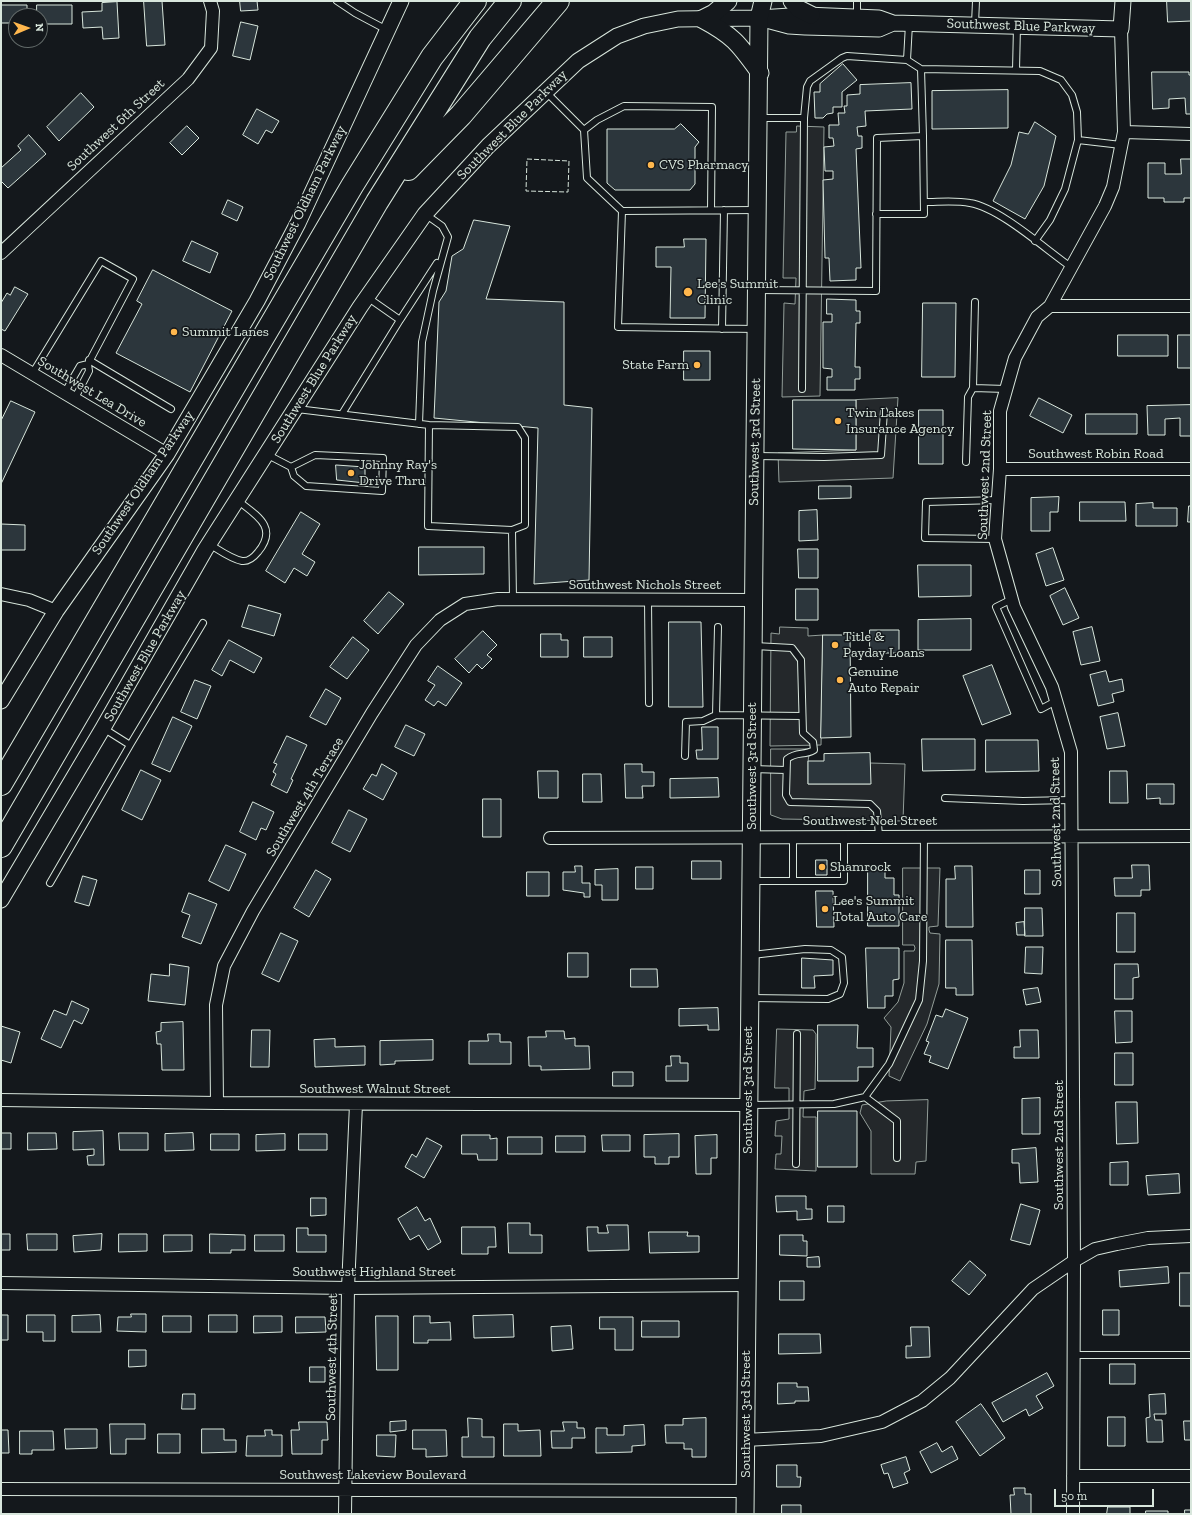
<!DOCTYPE html>
<style>
body{margin:0}
#map{position:relative;width:1192px;height:1515px;overflow:hidden;background:#14181c;font-family:"Zilla Slab",serif}
canvas{display:block}
.frame{position:absolute;inset:0;border:2px solid #d8e6dc;pointer-events:none}
.north{position:absolute;left:8px;top:8px;width:40px;height:40px;box-sizing:border-box;background:#14181c;border:1px solid #626a69;border-radius:50%;rotate:88deg;font-size:11px;font-weight:700;line-height:16px;text-align:center;color:#d8e6dc}
.north::after{content:'';display:block;margin:auto;width:14px;height:18px;background:#ffb74d;clip-path:polygon(50% 0,100% 100%,50% 72%,0 100%)}
.scale{position:absolute;left:1054px;top:1489px;width:100px;height:18px;box-sizing:border-box;border:2px solid #d8e6dc;border-top:0;padding-left:5px;font-size:12px;line-height:14px;white-space:nowrap;color:#d8e6dc;-webkit-text-stroke:3px #14181c;paint-order:stroke}
</style>
<div id="map">
<canvas width="1192" height="1515"></canvas>
<div class="frame"></div>
<div class="north">N</div>
<div class="scale">50 m</div>
</div>
<script>
const ctx = document.querySelector('canvas').getContext('2d');
ctx.lineJoin = 'round';
function fillPath(path, color) { ctx.fillStyle = color; ctx.fill(path, 'evenodd'); }
function strokePath(path, color, width, dash) { ctx.strokeStyle = color; ctx.lineWidth = width; ctx.lineCap = dash ? 'butt' : 'round'; ctx.setLineDash(dash || []); ctx.stroke(path); }
function write(font, color, halo, rows, align = 'center') {
  ctx.font = font + ' "Zilla Slab",serif'; ctx.lineWidth = 3; ctx.setLineDash([]); ctx.textBaseline = 'middle'; ctx.strokeStyle = halo; ctx.fillStyle = color; for (const [text, x, y, turn = 0] of rows) {
    ctx.save(); ctx.translate(x, y); ctx.rotate((+turn || 0) * Math.PI / 180); ctx.textAlign = isNaN(turn) ? turn : align; if (halo) ctx.strokeText(text, 0, 0); ctx.fillText(text, 0, 0); ctx.restore();
  }
}
const parking = new Path2D(`
 M797,126L824,127L820,396L782,397L784,303L795,304L796,278H783L786,132H796Z
 M898,398L893,478L779,482L778,453L856,450V400Z
 M780,627L808,628V636L823,635L821,745L770,746L771,633L779,634Z
 M771,749H810L808,761V784H870V763L905,764L903,821L782,819L771,815Z
 M903,868H940L938,926L929,927V930L930,933L940,934L939,984L927,1024L900,1081L889,1076L891,1027L884,1018L898,1002L904,983V951H914L915,948L914,945H903Z
 M777,1029L813,1030L816,1034L815,1089L804,1091L803,1117H816V1171L775,1169L776,1154H781L782,1136H775L776,1121L789,1119V1088H775Z
 M928,1100L926,1161L916,1162L915,1174H871V1131L860,1113L862,1105L886,1101Z`);
fillPath(parking, '#24282b');
strokePath(parking, '#939e99', 1);
const building = new Path2D(`
 M144,1H162L165,45L147,46Z
 M240,1H257L258,10L241,11Z
 M1167,1H1191V21L1168,22Z
 M117,2L119,38L103,39L102,27L83,28L82,12L102,11V3Z
 M1,5H27V16H16V23H1Z
 M37,5H72V24H40V16H37Z
 M241,22L258,26L250,60L233,56Z
 M843,64L857,80L842,92V107H833V113L827,114L823,118H815L814,92H820V84Z
 M1152,72H1189V75H1191V114H1186L1185,98L1169,99V108L1153,109Z
 M911,83L912,109L865,111L866,126L857,127L858,136H862V148L856,149L861,268H856V280L830,281L829,258H825L823,180L833,179V171H825L824,147L834,146L833,138H829V125H839L838,113H845L844,106H847V95L860,94V85Z
 M1008,90V128L932,129V91Z
 M81,93L94,107L59,141L47,127Z
 M257,109L279,121L272,133L266,130L258,144L243,135Z
 M1035,122L1056,136L1044,186L1025,219L993,201L1011,165L1019,132L1028,134Z
 M681,124L699,142L695,147V184L690,190H615L607,183V129H674Z
 M187,126L199,138L182,155L170,143Z
 M29,135L46,154L8,188L1,181V168L21,150L18,146Z
 M1181,159H1191V198H1184V202H1164V198H1148V163H1165V174H1181Z
 M228,200L243,207L237,221L222,214Z
 M474,220L510,226L486,299L564,302V405L592,408L589,580L534,584L538,428L434,418L439,302L446,291L452,256L463,249Z
 M684,239H706L705,318H670L671,267H656V247H684Z
 M192,241L218,253L210,273L183,261Z
 M153,270L232,311L190,392L116,353L142,304L137,301Z
 M15,287L28,294L5,331L1,329V303L7,293L10,295Z
 M827,299L856,300V311H860V323H856L855,367H860V379H855V390H827V377H832V369L823,368V322H832V314H827Z
 M923,303H956L955,377H922Z
 M1118,335H1168V356H1118Z
 M1178,335H1191V368H1178Z
 M684,351H710V380H684Z
 M1039,398L1072,415L1063,433L1030,416Z
 M793,400H856V450L793,449Z
 M11,401L35,412L1,484V421Z
 M1191,405V436H1180V418L1165,419V435H1148L1147,406Z
 M919,410H943V464H919Z
 M1086,414H1137V434H1086Z
 M336,465L365,467V483L337,480Z
 M819,486H851V498L819,499Z
 M1059,497L1058,512H1050V531H1031V498Z
 M1080,502H1125L1126,521H1080Z
 M1153,503V508H1177V526H1136V504Z
 M1189,506H1191V522H1188Z
 M817,510L818,540L799,541V511Z
 M301,512L320,524L302,554L315,562L307,576L294,568L285,583L266,571Z
 M1,524L25,525V550H1Z
 M419,547H484V574L419,575Z
 M1053,548L1064,580L1046,586L1036,554Z
 M798,549H818V578H799Z
 M918,565H971V596L919,597Z
 M1065,588L1079,618L1063,625L1050,596Z
 M796,589H818V620H796Z
 M389,592L404,604L378,634L364,621Z
 M249,605L281,614L274,636L242,627Z
 M971,619V650H918V620Z
 M669,622H701L703,707H669Z
 M1092,627L1100,661L1081,665L1073,632Z
 M870,630H899V653H870Z
 M483,631L497,645L487,655L492,659L482,669L477,664L469,673L455,659Z
 M541,634H561V640H568V657H541Z
 M823,635H850L851,737L821,738Z
 M353,637L369,650L347,679L330,667Z
 M584,637H612V657H584Z
 M229,640L262,658L254,673L230,660L222,676L212,670Z
 M992,665L1011,714L982,725L963,676Z
 M438,666L462,683L446,706L438,701L434,706L425,700L435,685L428,681Z
 M1106,671L1109,682L1122,679L1124,691L1112,694L1114,702L1098,706L1090,675Z
 M195,680L211,686L197,719L181,712Z
 M326,689L341,698L326,725L310,717Z
 M1118,713L1125,746L1107,749L1100,717Z
 M173,717L192,726L170,772L152,764Z
 M406,725L425,734L414,756L395,747Z
 M702,727H718V759H697L696,750H702Z
 M287,736L307,745L291,779L293,780L287,793L271,785L276,774L273,772L277,764L274,763Z
 M922,739H975V770L923,771Z
 M986,740H1038L1039,771L986,772Z
 M870,753L871,784H808V761H824V754Z
 M382,764L397,773L383,800L363,789L372,774L376,776Z
 M625,764H642V772H654V786H642L643,798H626Z
 M141,770L161,780L142,820L122,810Z
 M538,771H558V798H539Z
 M1110,771H1127L1128,803H1110Z
 M583,774H601L602,802H583Z
 M718,778L719,797L670,798V779Z
 M1147,784H1174V804H1160V798L1147,799Z
 M483,799H501V837H483Z
 M253,802L274,812L266,830L261,828L256,840L240,832Z
 M349,810L367,819L350,852L332,843Z
 M226,845L246,854L229,891L209,881Z
 M816,860H827V875H816Z
 M692,861H721V879H692Z
 M1132,865H1149L1150,890H1141V896H1115L1114,878H1132Z
 M575,866H582V883H590V897H584V893L563,890V872H575Z
 M868,866H885V878H894V895H899V926H868Z
 M955,866H972L973,927H946V879H955Z
 M636,867H653V889H636Z
 M618,869V900H602V885H595V870Z
 M316,870L331,879L309,917L294,908Z
 M1025,870H1040V894H1025Z
 M527,872H549V896H527Z
 M83,876L97,880L89,906L75,902Z
 M816,891H833L834,927H817Z
 M189,893L217,904L201,944L182,937L190,915L182,912Z
 M1025,908H1042L1043,936H1025Z
 M1117,913H1135V952H1117Z
 M1024,922L1025,935H1017L1016,923Z
 M281,933L298,941L279,982L262,974Z
 M946,940H972L973,995H956V988H946Z
 M1026,947H1043L1042,974L1025,973Z
 M866,948H899V979L893,980V996H885V1008H868Z
 M568,953H588V977H568Z
 M802,958L833,960V975L814,976L815,988H802Z
 M170,964L189,967L185,1005L148,1001L151,974L169,976Z
 M1115,964H1138L1139,977L1133,978V999H1115Z
 M631,969H657L658,987H631Z
 M1038,988L1041,1002L1026,1005L1023,990Z
 M72,1001L89,1009L82,1024L74,1020L61,1048L41,1039L54,1010L66,1015Z
 M718,1008L719,1030H708V1025L679,1026V1009Z
 M946,1009L968,1018L948,1069L929,1062L931,1056L924,1054L929,1042L926,1041L936,1015L942,1017Z
 M1115,1011H1132V1042L1116,1043Z
 M183,1022L184,1070H162L161,1044H157L156,1032L161,1031V1023Z
 M818,1025H858L857,1048H873V1067H858V1081H818Z
 M1,1026L20,1032L11,1063L1,1060Z
 M252,1030H270L269,1067H251Z
 M1020,1030H1038L1039,1058H1014V1047H1020Z
 M546,1031H564L565,1039L575,1038V1046H589L590,1069L541,1070V1066H529L528,1037H546Z
 M488,1034H500V1042H511V1064H469V1041H488Z
 M335,1039V1047L365,1046V1065L315,1067L314,1040Z
 M433,1040V1060L395,1061V1064L380,1065V1041Z
 M1115,1053H1133V1085H1115Z
 M671,1056H680V1063H688V1081H666V1066H671Z
 M613,1072H633V1086H613Z
 M1040,1098V1134H1022V1099Z
 M1116,1102H1137L1138,1143L1117,1144Z
 M818,1111H857V1167H818Z
 M103,1131L104,1165H88L87,1156L94,1155V1149L73,1150V1132Z
 M1,1133H11V1149H1Z
 M28,1133H56L57,1149L28,1150Z
 M119,1133H148V1150H120Z
 M193,1133L194,1150L165,1151V1134Z
 M211,1134H239V1150H211Z
 M285,1134V1150L256,1151V1135Z
 M299,1134H327V1150H299Z
 M679,1134V1157H669V1164H655V1157H644V1135Z
 M462,1135H490V1139L497,1138V1160H478L477,1154H462Z
 M602,1135H630V1151H603Z
 M717,1135V1158H711V1174H696L695,1136Z
 M556,1136H585V1152H556Z
 M508,1137H542V1154H508Z
 M427,1138L442,1146L424,1178L405,1167L412,1154L416,1157Z
 M1036,1148L1038,1182L1020,1183L1019,1163H1012V1150Z
 M1128,1162V1185H1110V1163Z
 M1179,1174L1180,1193L1148,1195L1146,1176Z
 M776,1196H806V1209H812V1219L797,1220V1211L777,1212Z
 M311,1198H326V1215L311,1216Z
 M1021,1204L1040,1210L1030,1245L1011,1240Z
 M828,1206H844V1222H828Z
 M417,1207L425,1221L430,1218L441,1242L428,1250L419,1235L410,1240L398,1219Z
 M508,1223H530V1235H542V1253H509Z
 M607,1225H628L629,1250L588,1251L587,1227H598V1233H608Z
 M462,1227H495L496,1247H488V1254H462Z
 M297,1228H308V1235H326V1252H297Z
 M649,1232H688L687,1236H699V1252L650,1253Z
 M1,1234H10V1250H1Z
 M27,1234H57V1250H28Z
 M102,1234L101,1250L74,1252L73,1236Z
 M119,1234H147V1251L119,1252Z
 M210,1234L245,1235V1250H231V1253H210Z
 M164,1235H192V1251L164,1252Z
 M255,1235H284V1251H255Z
 M780,1235H803V1241H807V1256L780,1255Z
 M819,1257L820,1267H807V1258Z
 M970,1261L986,1275L969,1295L952,1281Z
 M1168,1267L1169,1283L1120,1287L1119,1271Z
 M1180,1273H1191V1306H1180Z
 M780,1281H804V1300H780Z
 M1103,1310H1119V1335H1103Z
 M131,1314H146V1332L117,1331L118,1317H131Z
 M1,1315H8V1340H1Z
 M27,1315H55V1341H43V1332H27Z
 M100,1315L101,1332H72V1316Z
 M209,1315H237V1332H209Z
 M513,1315L514,1337L474,1338L473,1316Z
 M163,1316H191V1332H163Z
 M254,1316H282V1332L254,1333Z
 M376,1316H398V1370H377Z
 M414,1316H430V1323L450,1322L451,1340H428V1343H414Z
 M296,1317H325L326,1332L296,1333Z
 M600,1317H633V1350H615V1329H600Z
 M642,1321H679V1337H642Z
 M571,1326L573,1349L552,1351L551,1327Z
 M911,1327H929L930,1357L906,1358V1346H911Z
 M779,1334H820L821,1353L779,1354Z
 M129,1350H146V1366L129,1367Z
 M1110,1364H1135V1384H1110Z
 M310,1367H325V1382H310Z
 M1047,1373L1054,1386L1036,1396L1043,1408L1029,1416L1026,1409L1003,1422L992,1403Z
 M778,1383H797V1387H808L809,1401H795V1403L778,1404Z
 M183,1394H195V1409H182Z
 M1165,1394L1166,1414H1154L1155,1420H1162L1163,1442H1147L1146,1418L1150,1417L1149,1395Z
 M981,1404L1005,1438L980,1456L956,1422Z
 M1108,1417H1125V1446H1108Z
 M468,1418L482,1419V1437H494V1457H462V1437H468Z
 M706,1418V1457H692V1449H684V1443H666L665,1425H683V1419Z
 M406,1421V1430L390,1432V1422Z
 M1184,1421H1191V1440H1185Z
 M299,1422H327L328,1440H322V1454H292L291,1430H299Z
 M563,1422H577V1428H584L585,1438H572V1448H552L551,1431H564Z
 M110,1424H145V1439H126V1454H111Z
 M504,1424H518V1431L540,1430L541,1456H504Z
 M644,1425L645,1445L632,1446V1452L596,1453V1428H607V1435H624V1426Z
 M65,1429H97V1448L66,1449Z
 M202,1429H224V1440H236V1452L202,1453Z
 M1,1430H8L9,1453H1Z
 M265,1430H272V1435H282V1456H246L247,1436H265Z
 M413,1430H446L447,1456L426,1457V1449H413Z
 M20,1431H53L54,1450H32V1454H20Z
 M158,1434H180V1453H158Z
 M377,1435H396L395,1457L377,1456Z
 M937,1443L942,1452L952,1446L958,1459L931,1473L920,1452Z
 M906,1457L910,1470L904,1473L908,1483L893,1488L888,1473L884,1474L881,1465Z
 M777,1465H797V1477H801L800,1487H777Z
 M1014,1488H1025V1494H1031V1514H1011L1010,1495H1014Z
 M782,1505H801V1514H782Z
 M1108,1507H1130V1514H1107Z
 M1185,1510H1191V1514H1185Z
 M1146,1511H1168V1514H1146Z`);
fillPath(building, '#2c363c');
strokePath(building, '#d8e6dc', 1);
const service = new Path2D(`
 M337,1L355,13L387,30
 M857,16V1
 M909,24L907,60L921,69
 M975,24L976,1
 M1016,70L1017,26
 M546,92L584,130L587,178L622,211L756,210
 M759,118H804L802,389
 M804,118L807,87L810,81L842,58L847,56L907,60
 M584,130L597,120L624,106L712,107L711,210
 M923,136L921,69L1040,71L1061,80L1072,95L1077,112L1078,140
 M924,202C939,202 955,200 970,203C1000,208 1045,249 1071,267
 M622,211L618,327L755,329
 M1035,241L1050,220L1065,189L1078,140L1121,145
 M758,290L876,291L877,138L923,136L924,214H876
 M367,297L400,320
 M975,302L973,388L1006,389
 M722,329L724,210
 M89,360L171,409
 M32,374L101,261L133,279L88,364L89,371L75,398
 M65,392L80,366L88,364
 M297,409L429,425L518,427L525,438V525L512,530L513,599
 M342,414L400,320L437,263
 M419,424L422,342L433,291L448,237L442,226L425,214
 M429,425L428,526L512,530
 M266,454L291,467L294,476L306,486L382,491L383,458L315,455L291,467
 M756,456L824,457L881,455L884,411
 M966,462L968,397L973,388
 M995,539L925,538L926,502L998,500
 M209,544C219,550 231,559 242,561C249,562 254,557 258,552C279,527 256,515 237,500
 M1012,599L996,607L1041,709L1056,701
 M648,600L649,703
 M718,627L716,715L802,716
 M755,646L792,648L801,660L803,733L813,742L814,750C804,756 797,751 787,759L786,795L790,802L870,804L877,811L879,836
 M130,745L203,623
 M685,756L686,722L703,721L716,715
 M752,769L786,770
 M945,798L1023,801L1071,800
 M793,837V881
 M753,881H844V836
 M50,883L130,745L103,728
 M750,998L828,999L840,994L844,983L842,957L831,950L805,949L752,955
 M865,1097L897,1121V1158
 M749,1105L834,1104L865,1097L889,1064L919,1000L923,961L924,836
 M796,1164L797,1034
 M1074,1355H1191`);
const minor = new Path2D(`
 M1124,132L1191,134
 M1,253L188,79L211,48L213,11L210,1
 M1050,306H1191
 M1,355L167,454
 M1000,469H1191
 M1,594L29,600L56,611
 M550,838L1191,836
 M1,1100L217,1103L748,1105
 M217,1103L216,1005L224,966L253,911L372,713L416,645L440,620L465,604L498,599L753,600
 M1,1283L348,1288L746,1285
 M745,1440L821,1436L882,1422L922,1401L950,1378L1033,1289L1074,1261L1095,1249L1117,1244L1148,1238L1191,1236
 M1073,1476H1191
 M1,1489L745,1491
 M345,1514L348,1288L356,1104
 M1073,1514L1074,1261L1071,752L1052,687L1014,607L995,539L1000,469V411L1015,358L1037,317L1050,306L1105,206L1113,187L1124,132L1121,29`);
const tertiary = new Path2D(`
 M893,23L1121,29L1123,1
 M1,701L56,611L167,454L257,301L298,223L401,1
 M1,900L103,728L205,550L360,307L425,214L488,146L578,61L617,36L644,26L678,19L759,18L806,15L879,18L893,23L879,29L805,27L789,26L759,18`);
const secondary = new Path2D(`
 M792,1L799,9L811,15
 M702,19C734,36 739,44 760,73
 M702,19L714,13L728,1
 M745,1514L759,18L763,1`);
const motorway = new Path2D(`
 M408,169L461,115L558,1
 M1,784L352,186L432,57L475,1
 M1,846L377,202L480,38L510,1`);
strokePath(service, '#d8e6dc', 8);
strokePath(minor, '#d8e6dc', 14);
strokePath(tertiary, '#d8e6dc', 17);
strokePath(secondary, '#d8e6dc', 19);
strokePath(motorway, '#d8e6dc', 24);
strokePath(service, '#14181c', 6);
strokePath(minor, '#14181c', 12);
strokePath(tertiary, '#14181c', 15);
strokePath(secondary, '#14181c', 17);
strokePath(motorway, '#14181c', 22);
strokePath(new Path2D(`
 M527,159L569,161L568,192L526,191Z`), '#d8e6dc', 1, [5, 2]);
for (const [x, y, r, color] of [
 [651,165,4,"#ffb74d"],
 [688,292,5,"#ffb74d"],
 [174,332,4,"#ffb74d"],
 [697,365,4,"#ffb74d"],
 [838,421,4,"#ffb74d"],
 [351,473,4,"#ffb74d"],
 [835,645,4,"#ffb74d"],
 [840,680,4,"#ffb74d"],
 [822,867,4,"#ffb74d"],
 [825,909,4,"#ffb74d"]
]) { const dot = new Path2D(); dot.arc(x, y, r, 0, 2 * Math.PI); ctx.fillStyle = color; ctx.fill(dot); strokePath(dot, '#14181c', 1.5); }
write('14px', '#d8e6dc', '#14181c', [
 ["Southwest Blue Parkway",1021,26,2],
 ["Southwest 6th Street",116,125,-43],
 ["Southwest Blue Parkway",512,125,-45],
 ["Southwest Oldham Parkway",305,203,-64],
 ["Southwest Blue Parkway",314,379,-58],
 ["Southwest Lea Drive",92,392,31],
 ["Southwest 3rd Street",755,442,-89],
 ["Southwest Robin Road",1096,454],
 ["Southwest 2nd Street",985,475,-88],
 ["Southwest Oldham Parkway",143,483,-56],
 ["Southwest Nichols Street",645,585],
 ["Southwest Blue Parkway",145,656,-60],
 ["Southwest 3rd Street",752,766,-90],
 ["Southwest 4th Terrace",305,797,-59],
 ["Southwest Noel Street",870,821],
 ["Southwest 2nd Street",1056,822,-91],
 ["Southwest Walnut Street",375,1089],
 ["Southwest 3rd Street",748,1090,-90],
 ["Southwest 2nd Street",1059,1145,-90],
 ["Southwest Highland Street",374,1272],
 ["Southwest 4th Street",332,1357,-89],
 ["Southwest 3rd Street",746,1414,-90],
 ["Southwest Lakeview Boulevard",373,1475]
]);
write('14px', '#d8e6dc', '#14181c', [
 ["CVS Pharmacy",659,165],
 ["Lee's Summit",697,284],
 ["Clinic",697,300],
 ["Summit Lanes",182,332],
 ["State Farm",689,365,"right"],
 ["Twin Lakes",846,413],
 ["Insurance Agency",846,429],
 ["Johnny Ray's",359,465],
 ["Drive Thru",359,481],
 ["Title &",843,637],
 ["Payday Loans",843,653],
 ["Genuine",848,672],
 ["Auto Repair",848,688],
 ["Shamrock",830,867],
 ["Lee's Summit",833,901],
 ["Total Auto Care",833,917]
], 'left');
</script>
